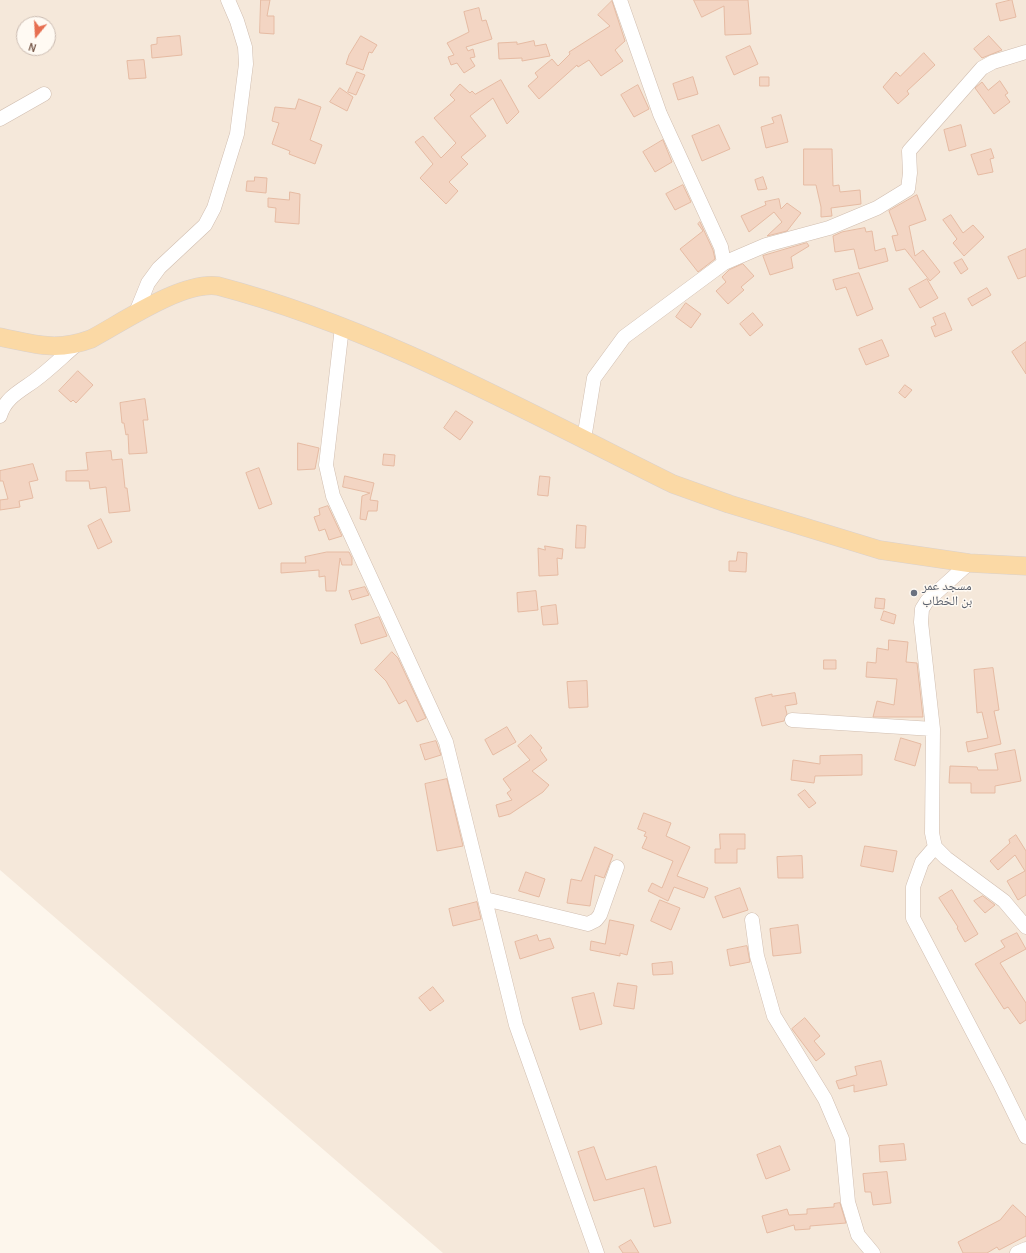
<!DOCTYPE html>
<meta charset="utf-8">
<style>
body{margin:0}
#map{position:relative;width:1026px;height:1253px;overflow:hidden;background:#fdf6ec;font-family:Karla,sans-serif}
canvas{display:block}
.north{position:absolute;left:16px;top:16px;width:40px;height:40px;box-sizing:border-box;background:#fffaf3;border:1px solid #cabbb1;border-radius:50%;rotate:198deg;font-size:11px;font-weight:700;line-height:16px;text-align:center;color:#7a5c4d}
.north::after{content:'';display:block;margin:auto;width:14px;height:18px;background:#e76f51;clip-path:polygon(50% 0,100% 100%,50% 72%,0 100%)}
</style>
<div id="map">
<canvas width="1026" height="1253"></canvas>
<div class="north">N</div>
</div>
<script>
const ctx = document.querySelector('canvas').getContext('2d');
ctx.lineJoin = 'round';
function fillPath(path, color) { ctx.fillStyle = color; ctx.fill(path, 'evenodd'); }
function strokePath(path, color, width, dash) { ctx.strokeStyle = color; ctx.lineWidth = width; ctx.lineCap = dash ? 'butt' : 'round'; ctx.setLineDash(dash || []); ctx.stroke(path); }
function write(font, color, halo, rows, align = 'center') {
  ctx.font = font + ' Karla,"Noto Naskh Arabic",sans-serif'; ctx.lineWidth = 3; ctx.setLineDash([]); ctx.textBaseline = 'middle'; ctx.strokeStyle = halo; ctx.fillStyle = color; for (const [text, x, y, turn = 0] of rows) {
    ctx.save(); ctx.translate(x, y); ctx.rotate((+turn || 0) * Math.PI / 180); ctx.textAlign = isNaN(turn) ? turn : align; if (halo) ctx.strokeText(text, 0, 0); ctx.fillText(text, 0, 0); ctx.restore();
  }
}
fillPath(new Path2D(`
 M0,0H1026V1253H443L0,870ZM24,24H48V48H24Z`), '#f5e8da');
const building = new Path2D(`
 M261,0H270L267,16H274V34L260,33Z
 M694,0H748L751,34L725,35L724,6L702,17Z
 M1012,0L1016,17L1000,21L996,4Z
 M612,1L625,41L615,50L623,61L601,76L589,60L578,67L577,65L539,99L528,86L538,77L535,73L552,59L558,66L570,54L569,52L610,26L598,15Z
 M479,8L482,21L486,20L492,39L466,47L468,51L473,49L475,57L470,58L475,66L464,73L457,63L451,65L448,57L454,55L447,43L469,32L464,12Z
 M180,36L182,55L152,58L151,45L157,44V38Z
 M361,36L377,45L372,53L369,52L363,70L346,64L349,55Z
 M989,36L1002,50L982,58L974,49Z
 M534,41L535,46L546,44L550,56L522,61V58L499,59L498,43L517,42V44Z
 M750,46L758,64L734,75L726,57Z
 M924,53L935,65L907,91L909,94L898,104L883,87L896,72L900,76Z
 M144,60L146,78L129,79L127,61Z
 M357,72L365,75L356,95L348,92Z
 M693,77L698,94L678,100L673,84Z
 M760,77H769V86H760Z
 M501,80L519,112L507,124L493,98L470,116L486,136L461,157L468,164L449,182L458,191L446,204L420,178L433,164L415,142L423,136L441,158L456,143L434,118L455,100L450,95L460,84L470,93L472,91L475,94Z
 M1000,81L1008,93L1005,95L1010,102L994,114L975,88L982,82L988,90Z
 M638,85L649,109L634,117L621,95Z
 M340,88L353,97L347,111L330,102Z
 M299,99L321,107L310,140L322,145L315,164L289,154L290,151L272,144L279,123L272,121L275,107L295,109Z
 M781,115L788,142L766,148L761,127L774,123L772,118Z
 M719,125L730,149L702,161L692,136Z
 M961,125L966,146L949,151L944,130Z
 M663,140L672,162L655,172L643,152Z
 M804,149H832L833,186L839,185L840,192L860,190L861,204L831,208L832,216L821,217V207L816,185H804Z
 M991,149L994,158L990,159L993,172L978,175L971,155Z
 M255,177L267,178L266,193L246,191L247,181H254Z
 M763,177L767,189L758,190L755,180Z
 M683,185L691,202L675,210L666,194Z
 M290,192L300,194L299,224L275,222L276,208L268,207V198L289,200Z
 M917,195L926,220L909,226L915,256L923,250L940,272L930,281L905,249L896,251L892,236L898,235L889,211Z
 M779,199L781,209L787,203L801,213L787,231L767,236L782,222L774,212L749,232L741,216L766,205L765,202Z
 M951,215L963,233L973,225L984,237L964,256L953,243L957,239L943,220Z
 M700,222L713,250L715,259L698,272L680,249L703,231L698,224Z
 M865,228L866,232L872,231L875,251L885,248L888,261L859,269L854,249L835,252L833,236L842,232Z
 M807,243L809,246L791,257L793,268L770,275L763,256Z
 M1026,249V276L1018,279L1008,257Z
 M962,259L968,269L961,274L954,263Z
 M743,264L754,276L741,287L744,290L728,304L716,291L726,282L722,277L729,270Z
 M859,273L873,309L857,316L846,287L836,290L833,280Z
 M927,279L938,298L920,308L909,289Z
 M987,288L991,295L972,306L968,299Z
 M686,303L701,314L691,328L676,317Z
 M753,313L763,325L750,336L740,324Z
 M945,313L952,330L935,337L931,327L936,325L933,318Z
 M882,340L889,356L866,365L859,349Z
 M1026,342V374L1012,352Z
 M78,371L93,385L76,403L73,400L71,402L59,391Z
 M905,385L912,390L905,398L899,393Z
 M145,399L148,420H143L147,453L129,454L128,434L126,435L124,423H122L120,403Z
 M456,411L473,422L460,440L444,428Z
 M298,443L319,448L315,469L298,470Z
 M111,451L112,460L122,459L125,488H127L130,511L109,513L106,487L90,489L89,481H66V471L88,470L86,453Z
 M384,454L395,455L394,466L383,465Z
 M33,464L38,480L29,482L33,498L19,501L20,507L0,510V500L8,499L3,481H0V471Z
 M259,468L272,504L259,509L246,473Z
 M345,476L374,483L370,500L378,501L377,511H368L366,520L360,519L362,496L370,493L343,487Z
 M540,476L550,477L548,496L538,495Z
 M328,506L342,536L329,540L325,529L319,531L314,517L320,515L319,509Z
 M101,519L112,542L98,549L88,526Z
 M577,525L586,526L585,548H576Z
 M545,546L563,549L562,559L557,558L558,575L539,576L538,548L545,550Z
 M327,552H349L352,558V565H342L340,558L336,591H326L325,576L319,577V570L281,573V563H306L305,557Z
 M738,552L747,553L746,572L729,571V561H736Z
 M365,587L369,595L352,600L349,591Z
 M536,591L538,610L518,612L517,593Z
 M876,598L885,599L884,609L875,608Z
 M556,605L558,624L543,625L541,607Z
 M884,611L896,615L894,624L881,620Z
 M379,617L387,636L361,644L355,625Z
 M889,640L908,642L906,662L917,663L923,717H873L877,701L894,705L897,679L866,677L867,662L876,663L877,648L888,650Z
 M392,652L398,658L426,718L417,722L406,700L399,704L386,681L375,670Z
 M824,660H836V669H824Z
 M993,668L999,710L994,711L1001,744L968,752L966,742L988,738L982,712L977,713L974,670Z
 M587,681L588,707L569,708L567,682Z
 M795,693L797,704L785,706L787,714L784,721L762,726L755,698L772,694V696Z
 M507,727L516,742L493,755L485,740Z
 M531,735L542,748L540,750L547,760L532,771L549,785L543,792L510,814L499,817L496,805L512,800L507,793L511,790L503,779L530,760L518,746Z
 M901,738L921,744L915,766L895,760Z
 M436,741L441,755L425,760L420,745Z
 M1015,750L1021,781L995,786V793H971V783H949L950,766L977,767L978,770H998L995,754Z
 M862,755V775L815,776L814,783L791,780L793,760L820,764V756Z
 M447,779L463,846L437,851L425,784Z
 M805,790L816,803L809,808L798,795Z
 M644,813L671,823L666,836L690,847L677,876L708,888L704,898L674,887L668,901L648,891L652,883L662,888L673,861L642,848L647,837L644,836L646,832L638,829Z
 M720,834H745V849H737V863H715V849H720Z
 M1016,835L1026,851V895L1018,900L1007,881L1025,871L1015,855L998,870L990,861L1010,843L1009,840Z
 M865,846L897,851L893,872L861,866Z
 M595,847L613,855L604,878L595,875L590,906L567,903L571,879L581,881Z
 M802,856L803,878H778L777,857Z
 M526,872L545,879L539,897L519,891Z
 M740,888L748,910L723,918L715,897Z
 M952,890L978,934L965,942L957,928L958,927L939,898Z
 M983,896L995,905L985,913L974,901Z
 M660,900L680,908L671,930L651,921Z
 M477,902L481,919L453,926L449,909Z
 M610,920L634,925L627,955L620,953V956L590,950L591,941L605,944Z
 M798,925L801,953L773,956L770,929Z
 M1017,933L1026,949L1000,963L1026,1003V1020L1020,1024L1008,1007L1004,1009L975,964L1005,947L1001,941Z
 M537,935L539,941L550,938L554,948L520,959L515,942Z
 M747,946L750,962L730,966L727,950Z
 M672,962L673,974L653,975L652,964Z
 M618,983L637,986L634,1009L614,1006Z
 M433,987L444,1001L430,1011L419,998Z
 M594,993L602,1024L580,1030L572,998Z
 M805,1018L820,1036L814,1041L825,1054L816,1061L792,1029Z
 M881,1061L887,1085L854,1092V1085L839,1089L836,1081L857,1075L855,1067Z
 M904,1144L906,1160L880,1162L879,1146Z
 M780,1146L790,1170L766,1179L757,1155Z
 M594,1147L606,1180L656,1166L671,1223L654,1227L644,1188L594,1201L578,1152Z
 M887,1172L891,1203L873,1205L871,1192H865L863,1174Z
 M840,1203L846,1223L810,1226V1229L795,1230L794,1225L767,1233L762,1216L787,1209L789,1215L807,1214V1209L834,1207V1204Z
 M1013,1205L1026,1217V1236L999,1250L997,1247L987,1253H963L958,1242L1000,1220Z
 M631,1240L639,1253H623L619,1247Z`);
fillPath(building, '#f3d5c3');
strokePath(building, '#e6bba3', 1);
const minor = new Path2D(`
 M0,119L44,94
 M724,263L766,245L829,228L877,208L908,189L910,173L909,151L982,68L993,62L1026,52
 M135,315L148,283L159,268L205,225L214,208L237,134L246,64L245,47L237,21L228,0
 M342,327L326,465L333,496L446,742L516,1025L597,1253
 M0,416C5,398 20,391 34,381C49,370 62,357 76,345
 M584,439L594,378L624,337L724,263L721,247L660,114L620,0
 M969,563L927,601L922,609L921,622L933,729L932,833L935,847L946,858L1004,901L1026,927
 M792,720L933,729
 M935,847L922,862L913,887V918L999,1082L1026,1137
 M485,899L588,924L596,920L600,915L617,867
 M752,920L757,956L774,1016L825,1099L842,1139L848,1202L858,1235L873,1253
 M1017,1253L1026,1249`);
const major = new Path2D(`
 M0,337C34,344 56,352 91,339C123,322 182,281 218,286C378,328 525,411 673,484L729,504L880,550L969,563L1026,566`);
strokePath(minor, '#d1beb0', 15);
strokePath(major, '#dad1cd', 19);
strokePath(minor, '#fff', 14);
strokePath(major, '#fbd9a5', 18);
for (const [x, y, r, color] of [
 [914,593,4,"#6b7280"]
]) { const dot = new Path2D(); dot.arc(x, y, r, 0, 2 * Math.PI); ctx.fillStyle = color; ctx.fill(dot); strokePath(dot, '#fffaf3', 1.5); }
write('13px', '#5b616d', '#fffaf3', [
 ["مسجد عمر",922,586],
 ["بن الخطاب",922,601]
], 'left');
</script>
